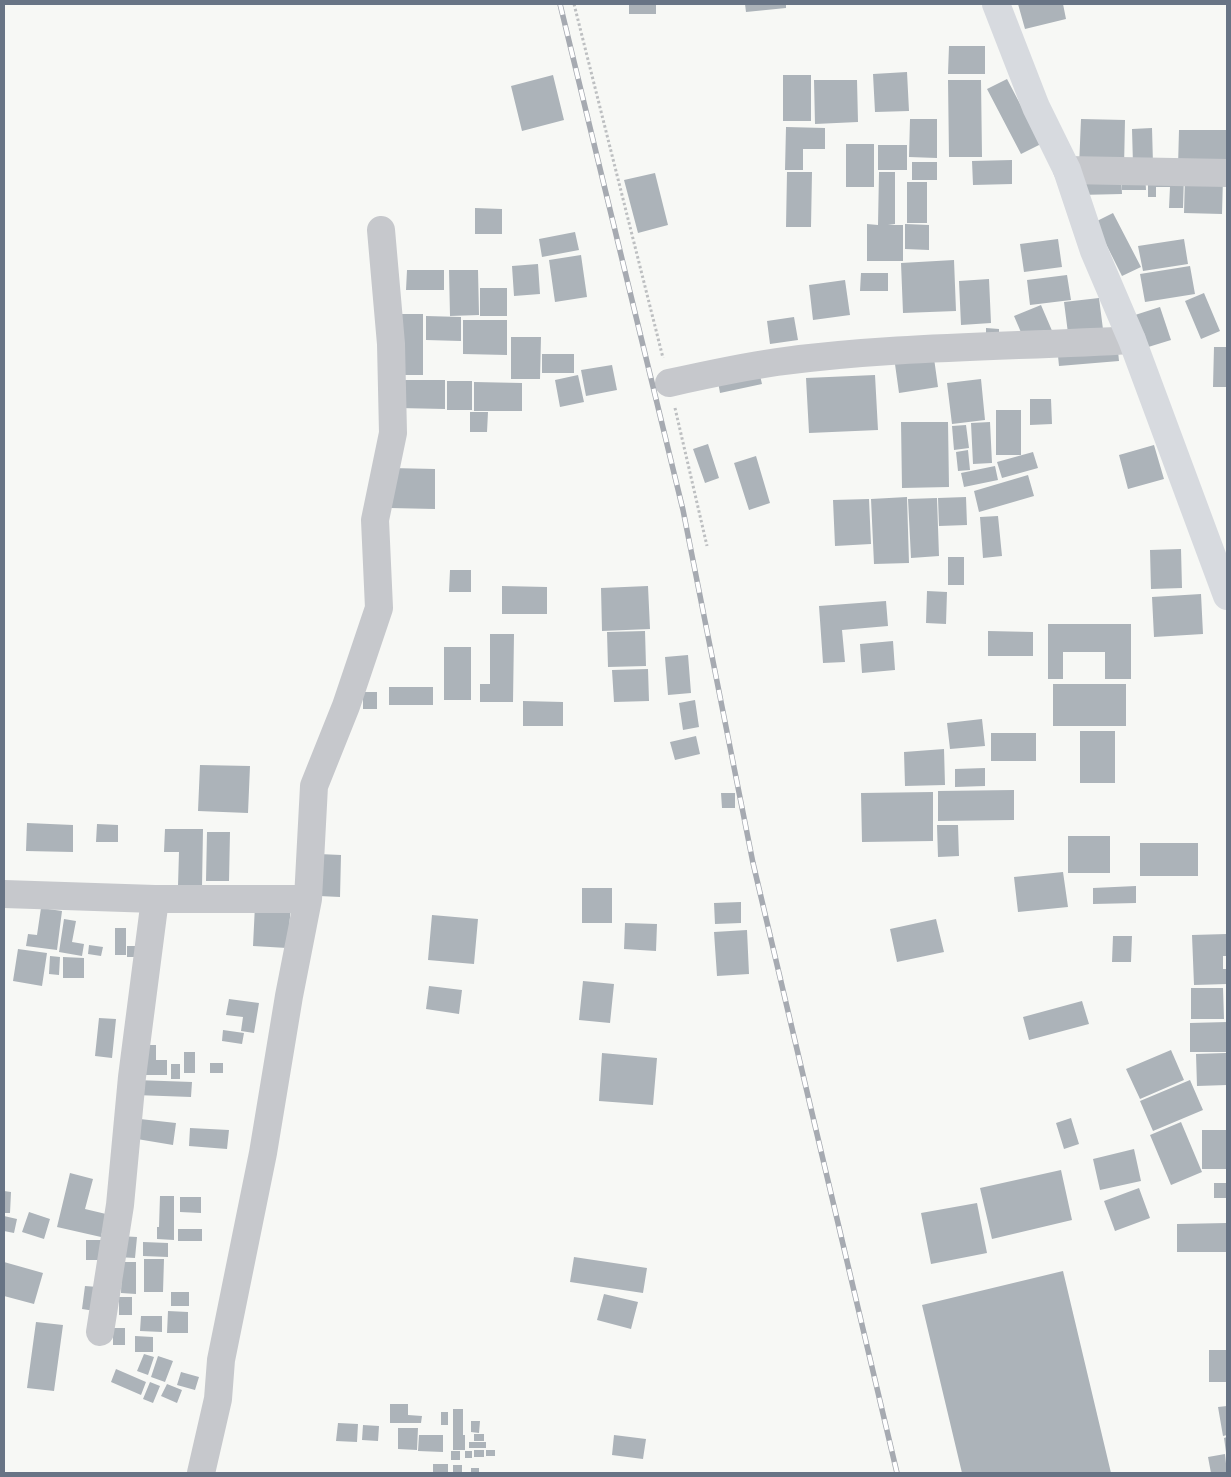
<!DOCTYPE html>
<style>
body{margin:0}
#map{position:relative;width:1231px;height:1477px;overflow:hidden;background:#f7f8f5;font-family:"Source Sans 3",sans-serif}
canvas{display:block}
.frame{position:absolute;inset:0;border:5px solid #687485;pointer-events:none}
</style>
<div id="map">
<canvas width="1231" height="1477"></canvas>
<div class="frame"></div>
</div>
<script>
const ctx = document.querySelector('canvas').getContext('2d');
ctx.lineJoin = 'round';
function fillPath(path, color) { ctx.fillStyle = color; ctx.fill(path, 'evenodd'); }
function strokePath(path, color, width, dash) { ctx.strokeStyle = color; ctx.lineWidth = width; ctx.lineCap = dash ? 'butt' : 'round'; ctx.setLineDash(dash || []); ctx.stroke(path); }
fillPath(new Path2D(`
 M629,4H656V14H629Z
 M745,4H786V8L746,12Z
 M1018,4H1063L1066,19L1025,29Z
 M949,46H985V74H948Z
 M907,72L909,111L875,112L873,74Z
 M553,75L564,120L522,131L511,86Z
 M783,75H811V121H783Z
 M1007,79L1041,144L1021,154L987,89Z
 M814,80H857L858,122L815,124Z
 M948,80H981L982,157H949Z
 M910,119H937V158L909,157Z
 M1081,119L1125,120L1124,168L1079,167Z
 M786,127L825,128V149H803V170H785Z
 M1152,128L1153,164L1133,165L1132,129Z
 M1179,130H1227V168L1178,167Z
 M846,144H874V187H846Z
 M878,145H907V170H878Z
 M1012,160V184L973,185L972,161Z
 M912,162H937V180H912Z
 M787,172H812L811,227H786Z
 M879,172H895V224L888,225H903V261H867V224L878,225Z
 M1121,172L1122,194L1079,195L1078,174Z
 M1122,172H1145L1146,190H1122Z
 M655,173L668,225L638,233L624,180Z
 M1148,174H1184L1183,208H1169L1170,187H1156V197H1148Z
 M1185,176L1223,177L1222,214L1184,213Z
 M907,182H927V223H907Z
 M475,208L502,209V234H475Z
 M1113,213L1141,267L1122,276L1095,222Z
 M905,224L929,225V250L905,249Z
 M575,232L579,250L542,257L539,239Z
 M1058,239L1062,267L1024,272L1020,244Z
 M1184,239L1188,264L1143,271L1138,246Z
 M581,255L587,297L555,302L549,260Z
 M954,260L956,311L903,313L901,263Z
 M538,264L540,294L514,296L512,266Z
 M1190,266L1195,294L1145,302L1140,274Z
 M407,270H444V290H406Z
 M449,270H478L479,315L450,316Z
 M861,273H888V291H860Z
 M1067,275L1071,300L1030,305L1027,280Z
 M989,279L991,323L961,325L959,281Z
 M845,280L850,315L813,320L809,285Z
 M480,288H507V316H480Z
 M1204,293L1220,331L1201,339L1185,301Z
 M1099,298L1104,337L1069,341L1064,302Z
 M1041,305L1053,333L1026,344L1014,316Z
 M1160,307L1171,340L1145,348L1135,315Z
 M400,314H423V375H400Z
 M426,316L461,317V341L426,340Z
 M794,317L798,340L770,344L767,321Z
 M463,320H507V355L463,354Z
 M986,328L999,329V338H986Z
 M511,337H541L540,379H511Z
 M1117,341L1119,361L1059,366L1057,346Z
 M1214,347H1227V387H1213Z
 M933,351L938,387L899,393L894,357Z
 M542,354H574V373H542Z
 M612,365L617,390L586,396L581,370Z
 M758,367L762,384L720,393L717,376Z
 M578,375L584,402L560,407L555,380Z
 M875,375L878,430L809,433L806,378Z
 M981,379L985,420L952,424L947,383Z
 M399,380H445V409L399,408Z
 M447,381H472V410H447Z
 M474,382L522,383V411H474Z
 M1030,399H1051L1052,424L1030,425Z
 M996,410H1021V455H996Z
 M470,412H488L487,432H470Z
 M901,422H948L949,487L902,488Z
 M990,422L992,463L973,464L971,423Z
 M966,425L969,448L954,450L952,426Z
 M708,444L719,478L705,483L693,449Z
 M1154,445L1164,479L1128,489L1119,455Z
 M968,450L970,470L958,471L956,452Z
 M1033,452L1038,468L1002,478L997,462Z
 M756,456L770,503L749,510L734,463Z
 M995,466L998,480L964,487L961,473Z
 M391,468L435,469V509L390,508Z
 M1028,475L1034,496L979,512L974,491Z
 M907,497L909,563L874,564L871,499Z
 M966,497L967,525L939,526L938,498Z
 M937,498L939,556L911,558L908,499Z
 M869,499L871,544L835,546L833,500Z
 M998,516L1002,556L983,558L980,517Z
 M1181,549L1182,588L1151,589L1150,550Z
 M948,557H964V585H948Z
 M450,570H471V592H449Z
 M502,586L547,587V614H502Z
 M648,586L650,629L602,631L601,588Z
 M927,591L947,592L946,624L926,623Z
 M1201,594L1203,634L1154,637L1152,597Z
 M886,601L888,626L842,630L845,662L823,663L819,606Z
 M1048,624H1131V679H1105V652H1063V679H1048Z
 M645,631L646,666L608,667L607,632Z
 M988,631L1033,632V656H988Z
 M490,634H514L513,702H480V684H490Z
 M893,641L895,670L862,673L860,644Z
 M444,647H471V700H444Z
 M688,655L691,693L668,695L665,657Z
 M648,669L649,701L614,702L612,670Z
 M1053,684H1126V726H1053Z
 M389,687H433V705H389Z
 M363,692H377V709H363Z
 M695,700L699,727L683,730L679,703Z
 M523,701L563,702V726H523Z
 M982,719L985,746L950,749L947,723Z
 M1080,731H1115V783H1080Z
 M991,733H1036V761H991Z
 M696,736L700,754L675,760L670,742Z
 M944,749L945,785L905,786L904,752Z
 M200,765L250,766L248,813L198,811Z
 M985,768V786L955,787V769Z
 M1014,790V820L938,821V791Z
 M933,792V841L862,842L861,793Z
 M721,793H735V808H722Z
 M27,823L73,825V852L26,851Z
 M97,824L118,825V842H96Z
 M937,825H958L959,856L938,857Z
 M165,829H203L202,887L178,886L179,852H164Z
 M207,832H230L229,881H206Z
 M1068,836H1110V873H1068Z
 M1140,843H1198V876H1140Z
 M319,854L341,855L340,897L319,896Z
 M1063,872L1068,907L1018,912L1014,877Z
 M1136,886V903L1093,904V888Z
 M582,888H612V923H582Z
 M741,902V923L715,924L714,903Z
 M255,905L291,907L287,948L253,946Z
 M41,908L62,911L57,950L26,946L28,934L37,935Z
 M432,915L478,919L474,964L428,960Z
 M64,919L76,921L72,942L84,944L82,956L59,952Z
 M936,919L944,952L897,962L890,929Z
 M625,923L657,924L656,951L624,949Z
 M115,928H126V955H115Z
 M747,930L749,974L717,976L714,932Z
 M1227,934V956H1223V969H1227V984L1194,985L1192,935Z
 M1113,936H1132L1131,962H1112Z
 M89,945L103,947L101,956L88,954Z
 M127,946H141V957H127Z
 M18,949L47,953L42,986L13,981Z
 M50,956L60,957L59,975L49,974Z
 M63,957L84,958V978H63Z
 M583,981L614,984L610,1023L579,1020Z
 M429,986L462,990L459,1014L426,1009Z
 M1191,988H1223L1224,1019H1191Z
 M229,999L259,1003L254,1033L241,1031L243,1017L226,1015Z
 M1082,1001L1089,1024L1029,1040L1023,1017Z
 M99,1018L116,1019L112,1058L95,1056Z
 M1227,1022V1052H1190V1023Z
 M223,1030L244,1033L242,1044L222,1041Z
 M143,1045H156V1060H167V1075H143Z
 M1171,1050L1184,1080L1140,1099L1126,1069Z
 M184,1052H195V1073H184Z
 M602,1053L657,1058L653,1105L599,1101Z
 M1226,1053L1227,1085L1197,1086L1196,1054Z
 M210,1063H223V1073H210Z
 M171,1064H180V1079H171Z
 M136,1080L192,1082L191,1097L135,1095Z
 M1190,1080L1203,1110L1153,1131L1140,1101Z
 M1071,1118L1079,1144L1064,1149L1056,1123Z
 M140,1119L176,1123L173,1145L137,1139Z
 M1181,1122L1202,1172L1171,1185L1150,1135Z
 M190,1128L229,1130L227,1149L189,1146Z
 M1202,1130H1227V1169H1202Z
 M1134,1149L1141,1181L1100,1190L1093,1159Z
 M1061,1170L1072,1220L992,1239L980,1188Z
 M70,1173L93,1179L85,1209L106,1214L101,1237L57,1227Z
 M1214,1183H1227V1198H1214Z
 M1139,1188L1150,1218L1115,1231L1104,1201Z
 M4,1191L11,1192L10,1213H4Z
 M160,1196H174V1240L157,1239V1227H159Z
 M180,1197H201V1213L180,1212Z
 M977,1203L987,1253L931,1264L921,1213Z
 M29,1212L50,1219L44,1239L22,1232Z
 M4,1216L17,1219L14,1233L4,1231Z
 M1227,1223V1252H1177V1224Z
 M178,1229H202V1241H178Z
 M119,1236L137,1237L135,1258L117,1257Z
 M86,1240H103V1260H86Z
 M143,1242L168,1243V1257L143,1256Z
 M574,1257L647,1268L643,1293L570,1282Z
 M144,1259H164L163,1292H144Z
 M4,1262L43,1273L34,1304L4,1296Z
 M122,1262H136V1294L121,1293Z
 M1063,1271L1111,1473H962L922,1305Z
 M85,1286L98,1287L95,1311L82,1309Z
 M171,1292H189V1306H171Z
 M604,1294L638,1302L631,1329L597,1320Z
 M119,1297H132V1315H119Z
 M168,1311L188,1312V1333H167Z
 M141,1316H162V1332L140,1331Z
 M36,1322L63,1325L54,1391L27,1388Z
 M113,1328H125V1345H113Z
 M135,1336L153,1337V1352H135Z
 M1209,1350H1227V1382H1209Z
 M144,1354L154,1357L148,1375L137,1371Z
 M158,1356L173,1361L165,1382L151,1377Z
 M116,1369L146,1382L141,1395L111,1382Z
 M181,1372L199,1377L195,1390L177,1385Z
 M150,1382L160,1386L153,1403L143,1399Z
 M167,1384L182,1390L177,1403L161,1396Z
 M390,1404H408V1415L422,1416L421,1423H390Z
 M1227,1406V1435L1223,1436L1218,1407Z
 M453,1409H463V1435H456H465V1450H453Z
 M441,1412H448V1425H441Z
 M471,1421H480L479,1433L471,1432Z
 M338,1423L358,1424L357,1442L336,1441Z
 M363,1425L379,1426L378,1441L362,1440Z
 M398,1428H418L417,1450L398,1449Z
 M474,1434H484V1441H474Z
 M419,1435H443V1452L418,1451Z
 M614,1435L646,1439L643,1459L612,1455Z
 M1227,1437V1452H1226L1224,1438Z
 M469,1442H486V1448H469Z
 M474,1450H484V1457H474Z
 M486,1450H495V1456H486Z
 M451,1451H460V1460H451Z
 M465,1451H472V1458H465Z
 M1225,1454L1227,1473H1211L1208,1457Z
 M433,1464H448V1473H433Z
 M453,1465H462V1473H453Z
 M471,1468H479V1473H471Z`), '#acb3b9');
strokePath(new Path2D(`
 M574,4L663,358
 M675,408L707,546`), '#bdbfc1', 3, [2.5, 2.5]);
strokePath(new Path2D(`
 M1067,170L1227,173
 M669,383C705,375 741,367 777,362C895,346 1013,347 1132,340
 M4,894L155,899
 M100,1332L120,1205L132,1077L155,899H308L314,786L346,706L379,608L375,520L393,433L391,344L381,230
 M201,1473L218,1399L221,1360L263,1153L289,996L308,899`), '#c6c8cc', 28);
strokePath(new Path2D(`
 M996,4L1036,107L1067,170L1094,251L1132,340L1227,596`), '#d7dadf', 28);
const rail = new Path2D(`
 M560,4L683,510L753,863L897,1473`);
strokePath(rail, '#a6aab1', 5.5);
strokePath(rail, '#fff', 4, [11]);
</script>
